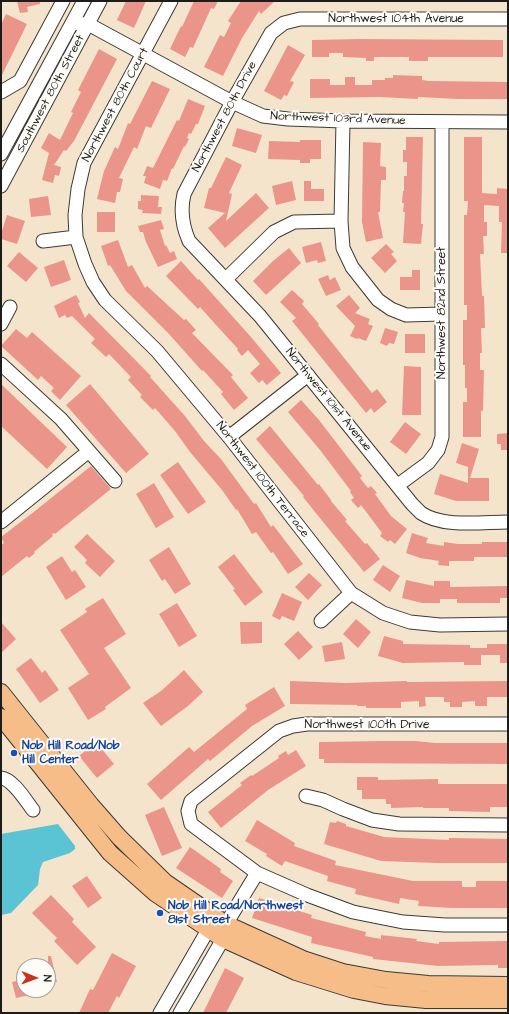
<!DOCTYPE html>
<style>
body{margin:0}
#map{position:relative;width:509px;height:1014px;overflow:hidden;background:#f4e4cb;font-family:"Architects Daughter",sans-serif}
canvas{display:block}
.frame{position:absolute;inset:0;border:2px solid #1c1c1c;pointer-events:none}
.north{position:absolute;left:16px;top:958px;width:40px;height:40px;box-sizing:border-box;background:#fdfcf7;border:1px solid #a3a29f;border-radius:50%;rotate:91deg;font-size:11px;font-weight:700;line-height:16px;text-align:center;color:#1c1c1c}
.north::after{content:'';display:block;margin:auto;width:14px;height:18px;background:#c8321e;clip-path:polygon(50% 0,100% 100%,50% 72%,0 100%)}
</style>
<div id="map">
<canvas width="509" height="1014"></canvas>
<div class="frame"></div>
<div class="north">N</div>
</div>
<script>
const ctx = document.querySelector('canvas').getContext('2d');
ctx.lineJoin = 'round';
function fillPath(path, color) { ctx.fillStyle = color; ctx.fill(path, 'evenodd'); }
function strokePath(path, color, width, dash) { ctx.strokeStyle = color; ctx.lineWidth = width; ctx.lineCap = dash ? 'butt' : 'round'; ctx.setLineDash(dash || []); ctx.stroke(path); }
function write(font, color, halo, rows, align = 'center') {
  ctx.font = font + ' "Architects Daughter",sans-serif'; ctx.lineWidth = 4; ctx.setLineDash([]); ctx.textBaseline = 'middle'; ctx.strokeStyle = halo; ctx.fillStyle = color; for (const [text, x, y, turn = 0] of rows) {
    ctx.save(); ctx.translate(x, y); ctx.rotate((+turn || 0) * Math.PI / 180); ctx.textAlign = isNaN(turn) ? turn : align; if (halo) ctx.strokeText(text, 0, 0); ctx.fillText(text, 0, 0); ctx.restore();
  }
}
fillPath(new Path2D(`
 M58,824L75,846V849L70,853L43,862L40,869L38,885L11,913L1,915V834Z`), '#5ac4d5');
fillPath(new Path2D(`
 M17,1H40V4L27,7L28,12L20,13Z
 M126,1H146L134,28L117,20Z
 M194,1H218L214,9L211,8L193,48L190,47L185,57L170,49L181,26L182,27Z
 M241,1H275L261,14L259,11L242,38L223,76L204,67L220,35L224,37L231,23L228,21Z
 M6,14L27,24L1,77V25Z
 M360,39L503,40V57H428V61H409V57H374V61H366V58L343,57V53H329V57H312V40Z
 M288,45L305,55L290,81L294,82L287,96L284,95L281,100L264,91Z
 M99,49L117,59L74,141L66,151L64,150L54,165L61,167L59,176L55,175L53,183L42,180L49,153L41,148L49,133L60,140L73,113L71,112L81,92L78,90Z
 M393,75L422,76V80L429,81L508,82V99H459L418,97V99L379,97L310,98V79H330V85H345V77H355V85H372V80H385V78H393Z
 M152,81L170,89L151,128L146,126L137,149L134,147L119,178L123,179L120,192H117L115,203L97,199L104,171L115,147L118,149L128,123L130,124Z
 M188,99L205,106L198,124H196L191,134L189,133L187,138L189,139L185,147L184,146L173,169L172,168L167,181L163,180L160,189L144,183L146,176H143L147,166L153,168L177,120L179,121Z
 M237,128L262,135L256,153L232,146Z
 M406,137H423L421,224H423L421,244L403,243L405,212H403L404,203H402L403,191H404V176H407V162H403V150H406Z
 M464,137H482V193L497,194V188L508,189V253H501L502,222H499V206L484,205V222H487V236H483L484,254H480L482,296H484L485,328H481L482,353H480V370H484L483,411H481V437H463V402H467V388H465V365H463V320H467V305H464V215H467L468,201H464Z
 M300,140H321V159H310V163H300V160L268,159L269,141L300,142Z
 M363,142L381,143L380,166L386,167V180H381L380,212H378L383,238L366,242L362,222Z
 M226,157L242,165L229,193L232,194L226,221L256,193L269,208L225,248L208,228L225,213L204,208L209,188H211Z
 M292,181L296,200L276,205L272,186Z
 M304,181H311V189H324V201H304Z
 M141,195L159,196L158,207H162L161,214L142,213L143,210L138,209V201H141Z
 M48,196L51,215L31,217L29,199Z
 M97,212H115V232H97Z
 M7,215L25,221L17,244L1,239V234Z
 M161,220L164,229L160,230L165,246L166,245L170,253L174,251L177,259L158,267L146,242L143,232H140L138,226Z
 M118,240L128,267L132,265L145,288L147,286L184,320L186,319L196,330L192,333L233,375L231,377L248,398L234,410L221,394L223,392L203,370L202,371L169,334L126,291L110,265L108,266L101,246Z
 M321,242L326,261L318,263L317,260L306,263L302,247Z
 M386,244L394,252L391,254L397,261L385,273L371,258Z
 M289,248L301,263L266,295L253,281L273,261Z
 M19,252L38,268L26,282L7,266Z
 M64,260L71,280L51,287L44,267Z
 M181,261L198,280L199,279L251,337L281,373L267,385L262,380L259,383L250,373L260,364L248,350L242,356L237,350L238,349L217,326L200,307L198,309L166,276Z
 M412,270H420V290H400V277H412Z
 M328,275L330,280L335,277L341,290L326,296L318,279Z
 M292,290L304,301L302,304L319,324L318,325L372,393L377,389L387,402L374,413L371,408L366,413L292,321L296,318L280,302Z
 M76,295L80,302L78,303L85,318L89,313L151,376L150,377L185,416L204,441L221,459L254,504L256,503L271,527L273,525L303,564L288,574L273,552L271,553L256,532L252,534L237,509L236,510L222,490L190,452L175,431L155,408L153,410L140,397L142,395L128,380L131,377L109,354L106,357L91,343L95,339L72,316L67,318L65,315L59,318L54,306Z
 M349,295L360,308L355,313L370,319L368,324L373,326L366,341L358,338L357,339L350,336L355,326L336,306Z
 M385,328L398,332L394,344L389,343L387,346L380,343Z
 M16,329L27,338L32,332L81,376L60,400L51,391L54,388L41,376L38,380L1,346Z
 M405,334H425V353H405Z
 M404,366L421,367V415H402Z
 M1,384L67,447L47,469L1,426Z
 M90,384L149,454L126,473L66,405Z
 M301,400L319,420L362,476L360,478L368,488L371,486L377,493L375,494L391,516L407,529L395,544L390,540L388,542L380,536L382,533L361,505L358,508L351,500L354,498L350,492L351,491L320,450L288,412Z
 M405,422L421,434L406,454L390,442Z
 M270,426L318,485L319,484L331,500V501L347,520L345,521L365,544L367,543L380,559L364,572L319,517L303,497L304,496L256,439Z
 M508,433V450H501V444H497V434Z
 M462,443L479,449L470,478H489V501H456L434,494L440,474L468,483V467L456,463Z
 M178,462L206,502L188,514L160,475Z
 M91,466L111,489L55,534L54,533L52,534L53,536L34,552L35,553L29,558L27,556L1,577V545L4,543L1,537L35,511Z
 M154,483L174,517L156,528L136,494Z
 M412,533L428,538L426,543L444,546V542L458,544H482V542H508V557H474V561H449V566L438,565L439,561L420,558L406,553Z
 M87,534L115,561L100,577L85,563L87,560L74,547Z
 M169,547L191,584L175,594L165,579L162,581L149,560Z
 M234,554L263,592L245,606L233,590L235,589L218,567Z
 M62,556L72,572L75,570L86,587L66,600L46,567Z
 M383,565L400,576L390,592L373,580Z
 M309,573L322,585L308,600L295,587Z
 M406,580L434,586V581H450V587L508,586V598H500V603H457V599H440V603H422L402,598Z
 M282,593L302,602L294,621L282,616L280,620L272,616Z
 M103,598L126,634L104,648L131,688L105,707L106,709L88,720L68,688L89,674L60,630L87,612L85,609Z
 M177,603L197,636L179,647L159,614Z
 M356,619L371,632L358,648L343,634Z
 M1,622L16,639L1,653Z
 M240,622H262V643L241,644Z
 M298,631L313,647L299,660L284,644Z
 M384,636L403,641V644L470,645V648H487V644H507V663H500V655H481V665H464V662L403,663L378,656Z
 M342,642L345,659L325,662L322,646Z
 M31,658L42,673L45,670L59,690L40,703L16,669Z
 M184,670L203,692L188,706L161,726L143,703L161,691Z
 M290,681L346,683L407,681V682L508,681V697H487V706H475V701L462,702V707H450V702H444V697H425L426,706L419,707V701L401,702V708H366V706H357V705L290,704Z
 M274,687L285,706L252,726L210,761L208,759L161,800L147,784L189,747L194,752L247,709L245,705Z
 M384,741H416L435,743H508V764L324,763V759H319V742Z
 M96,742L114,764L97,778L79,756Z
 M296,750L306,766L268,790L221,828L208,812L242,785L240,783L251,775L252,776L279,758L278,756L286,751L288,755Z
 M357,777H378V780L438,779V784H508V807H490V812L449,811V808H423V807L391,808V804H386V799H362V790H357Z
 M164,807L182,848L162,856L145,815Z
 M257,820L295,843L294,846L336,861L335,865L413,881H462V887H476V881H508V908H452L418,906L419,901L400,898L399,904L355,894L356,889L327,881L328,876L285,861L282,866L266,856L267,854L245,841Z
 M337,821L346,824V826L384,837L449,840V838L508,839V863H436L381,861L324,844L330,822L336,823Z
 M190,847L221,869L220,872L233,881L222,898L176,868Z
 M87,876L102,898L88,908L72,886Z
 M51,895L74,919L72,922L96,947L77,965L54,941L57,938L32,913Z
 M259,898L312,915L311,918L366,932L365,936L381,939V935L417,939L416,941L439,944V942L508,941V968H498V965L438,966L373,959V957L311,943L312,937L252,918Z
 M112,953L136,966L119,998L117,996L108,1013H79L90,989L93,990Z
 M48,956H51L57,982L48,984Z
 M225,968L244,978L226,1013H203Z
 M24,979V990H37L38,993L16,998L12,982Z`), '#eb958a');
const minor = new Path2D(`
 M171,1L84,163L78,189L75,215L76,237L85,264L93,282L105,300L157,351L229,437L351,593L383,613L410,622L440,625L508,624
 M508,19H300L284,23L271,33L232,102L184,194C180,211 182,225 189,241L260,316L412,504C415,507 418,510 421,513C443,528 482,522 508,522
 M72,23L88,24L232,102L263,116L288,119L343,121L508,122
 M1,92L20,81L63,1
 M343,121L341,221L343,248L352,267L378,300L391,309L406,315L442,314
 M1,154L84,1
 M1,186L100,1
 M43,241L76,237
 M226,279L274,232L294,222L341,221
 M1,324L10,307
 M1,364L61,419L115,481
 M229,437L308,375
 M398,485L428,463L438,450L442,437V122
 M1,522L89,451
 M321,621L351,593
 M508,724H307L293,726L279,731L191,801L188,811L191,824L257,873L307,895L353,912L403,922L445,925H508
 M1,778C13,779 26,801 33,810
 M306,796L323,800L343,809L372,820L399,824L508,825
 M160,1013L208,930L218,927
 M180,1013L223,939L226,924L257,873`);
const major = new Path2D(`
 M1,692L91,805L119,837L165,882L226,924L303,959L343,972L386,980L428,984L508,985
 M1,717L110,853L155,893L223,939L296,972L354,990L385,996L426,1000H508`);
strokePath(minor, '#3c3a36', 15);
strokePath(major, '#3c3a36', 18);
strokePath(minor, '#fff', 13);
strokePath(major, '#f7bd88', 16);
for (const [x, y, r, color] of [
 [14,753,4,"#1a4fb4"],
 [160,913,4,"#1a4fb4"]
]) { const dot = new Path2D(); dot.arc(x, y, r, 0, 2 * Math.PI); ctx.fillStyle = color; ctx.fill(dot); strokePath(dot, '#fdfcf7', 1.5); }
write('12px', '#1c1c1c', '#fdfcf7', [
 ["Northwest 104th Avenue",396,19],
 ["Southwest 80th Street",51,94,-62],
 ["Northwest 80th Court",116,105,-62],
 ["Northwest 80th Drive",225,117,-62],
 ["Northwest 103rd Avenue",338,119,2],
 ["Northwest 82nd Street",442,313,-90],
 ["Northwest 101st Avenue",328,400,51],
 ["Northwest 100th Terrace",262,480,52],
 ["Northwest 100th Drive",367,725]
]);
write('bold 12px', '#164399', '#fdfcf7', [
 ["Nob Hill Road/Nob",22,746],
 ["Hill Center",22,760],
 ["Nob Hill Road/Northwest",168,906],
 ["81st Street",168,920]
], 'left');
</script>
